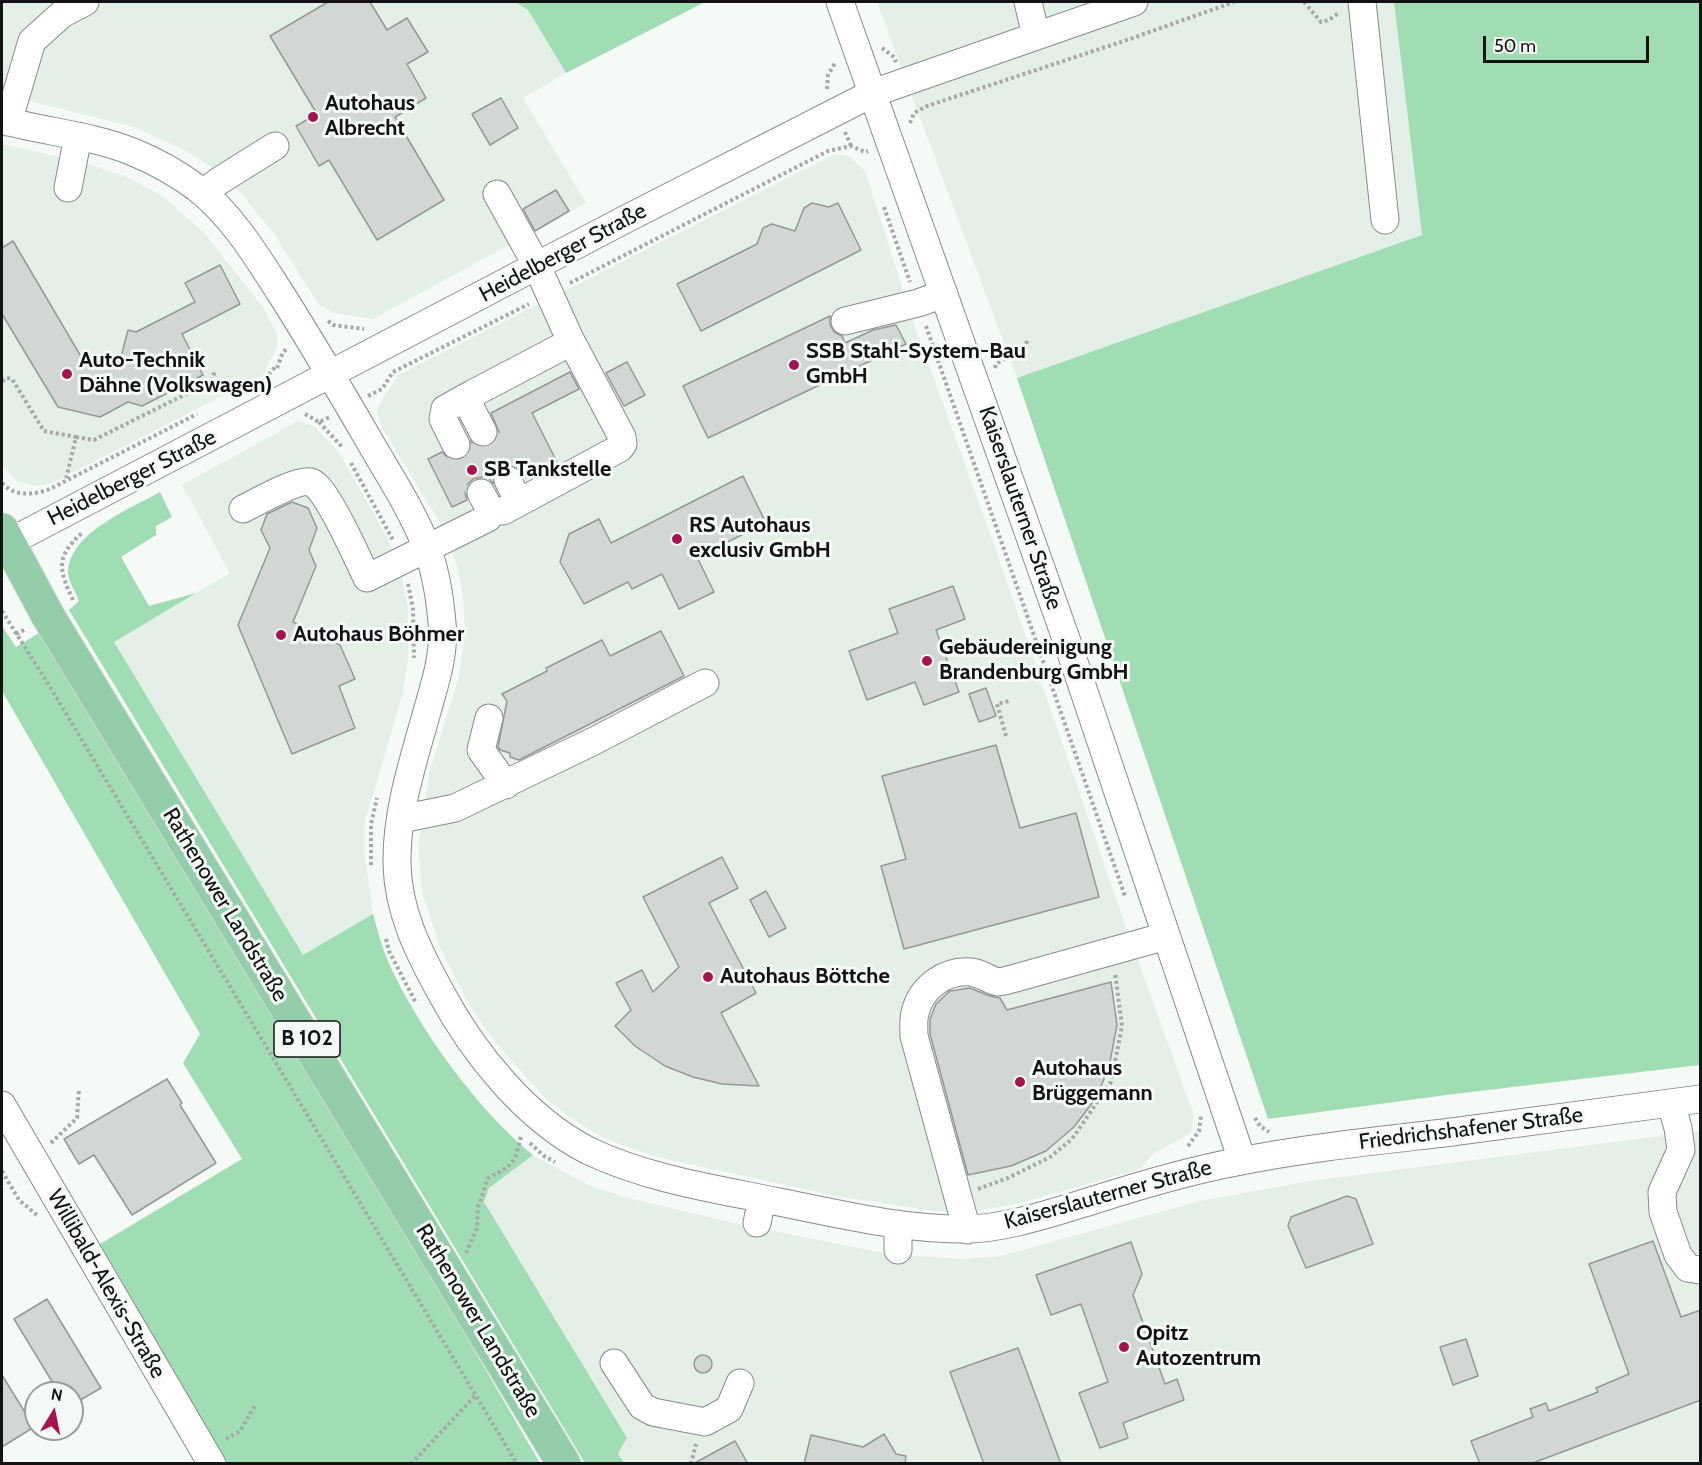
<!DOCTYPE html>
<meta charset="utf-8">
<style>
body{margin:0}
#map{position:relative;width:1702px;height:1465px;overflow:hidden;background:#f5faf7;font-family:Cabin,sans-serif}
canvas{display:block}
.frame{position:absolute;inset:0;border:3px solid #121312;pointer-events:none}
.north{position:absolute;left:24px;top:1381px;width:60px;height:60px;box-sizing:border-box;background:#f5faf7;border:2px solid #9a9e9b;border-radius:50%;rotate:10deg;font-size:16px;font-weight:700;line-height:24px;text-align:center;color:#121312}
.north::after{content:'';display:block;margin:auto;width:21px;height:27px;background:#a61450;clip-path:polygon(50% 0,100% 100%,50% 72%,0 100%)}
.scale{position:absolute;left:1483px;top:36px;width:166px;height:27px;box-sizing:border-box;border:3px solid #121312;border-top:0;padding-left:8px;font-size:18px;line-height:21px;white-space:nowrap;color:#121312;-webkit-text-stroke:4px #f5faf7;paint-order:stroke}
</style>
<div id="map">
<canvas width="1702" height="1465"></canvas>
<div class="frame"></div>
<div class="north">N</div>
<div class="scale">50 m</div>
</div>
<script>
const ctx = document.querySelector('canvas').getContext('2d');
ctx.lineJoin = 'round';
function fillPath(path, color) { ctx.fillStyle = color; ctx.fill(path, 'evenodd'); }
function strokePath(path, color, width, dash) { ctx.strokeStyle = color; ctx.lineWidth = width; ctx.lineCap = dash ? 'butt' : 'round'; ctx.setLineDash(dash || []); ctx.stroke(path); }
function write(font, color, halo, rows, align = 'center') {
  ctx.font = font + ' Cabin,sans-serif'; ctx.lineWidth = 6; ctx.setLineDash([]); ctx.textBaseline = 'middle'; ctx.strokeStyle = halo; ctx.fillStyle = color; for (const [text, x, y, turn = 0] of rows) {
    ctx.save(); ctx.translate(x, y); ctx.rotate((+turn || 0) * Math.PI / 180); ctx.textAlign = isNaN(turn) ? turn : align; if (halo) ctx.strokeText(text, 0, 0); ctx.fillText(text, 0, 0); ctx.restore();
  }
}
fillPath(new Path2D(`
 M2,2H514L528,10L566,73L523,98L586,203L373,319L334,313L318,304L275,235L241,193L218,171L184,150L134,127L2,94Z
 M877,2H1394L1422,235L1017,378Z
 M2,144L85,163L127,177L164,197L204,233L262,306L277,334L278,345L263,375L52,483L36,486L16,481L2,464Z
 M835,154L849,156L865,171L913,321L992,539L1123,919L1194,1115L1191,1133L1153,1154L1140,1169L1017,1204L982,1210L936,1211L841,1197L657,1157L613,1142L593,1132L568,1116L545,1098L492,1038L470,1006L440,947L422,892L418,845L421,827L430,770L459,677L465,632L463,598L457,565L438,520L379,422L377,408L398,375Z
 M298,421L314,426L338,451L389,541L402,578L408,609V658L403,693L365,821V856L373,914L303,955L113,642L230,573L182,485Z
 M1700,1131V1463H624L484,1202L489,1188L533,1155L588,1185L624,1197L734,1223L889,1254L962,1259L1001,1256L1200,1201L1310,1181Z`), '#e3efe7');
fillPath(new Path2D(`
 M515,2H514H705L566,73L528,10Z
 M1394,2H1700V1065L1454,1094L1268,1119L1017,378L1422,235Z
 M160,492L172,517L156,526V535L121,557L149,606L196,593L114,642L303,955L373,914C377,927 380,941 385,954C412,1020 477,1110 533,1155L489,1188L484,1202L627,1438L618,1453L624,1463H585L69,610L79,601C76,592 67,579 68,571C71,532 130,509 160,492Z
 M2,626L16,647L44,630L266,993L540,1463H227L100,1244L242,1159L183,1063L200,1034L2,691Z`), '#a1ddb4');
const building = new Path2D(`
 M328,2H370L387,30L407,18L428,52L407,64L426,98L395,117L444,200L377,240L329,160L319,166L296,126L317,114L270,36Z
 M501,98L518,128L490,145L472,114Z
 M556,190L569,211L535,231L523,209Z
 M812,203L829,207L838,203L861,250L701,331L677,284L757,244L763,228L772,224L795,231L804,208Z
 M13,241L86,365L99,367L121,357L128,330L136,332L195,302L185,283L220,265L240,304L182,334L203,375L142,406L128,402L100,417L58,407L2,314V248Z
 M830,316V325L834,332L842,336L845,343L873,330L896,325L906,344L708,438L683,386Z
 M627,362L645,395L624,406L606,373Z
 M570,372L579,389L532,413L557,462L524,478L516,467L509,464L502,466L495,472L493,484L489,479L482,477L473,479L468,484L465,492L467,500L452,507L428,459L442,452L448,458L456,461L462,459L469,453L471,441L482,448L491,446L497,440L499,432L491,413Z
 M743,476L766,523L697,557L714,592L679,609L662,574L632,589L628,582L584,604L560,562L569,534L599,519L611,543Z
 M292,502L308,508L317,528L309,550L316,566L293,622L340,645L355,679L339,686L355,728L292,754L238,625L270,548L261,530L267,514Z
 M953,586L965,619L936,630L959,692L924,705L915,682L867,700L849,651L898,633L889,609Z
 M661,631L684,676L519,760L510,757V753L500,750L498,747L507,701L502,694L547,671L546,668L602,640L610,656Z
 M986,688L996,716L979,722L969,694Z
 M996,745L1020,828L1076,813L1099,897L904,949L881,866L906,859L882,776Z
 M722,857L738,888L709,903L756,993L721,1013L759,1086L722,1084L693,1077L665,1066L635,1046L615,1026L631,1010L616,983L642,970L653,992L679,967L643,897Z
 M766,891L786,928L769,937L750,900Z
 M1111,982L1117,1025L1109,1067L1096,1098L1074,1127L1046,1151L1011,1166L968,1175L930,1034V1019L936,1004L950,991L970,988L990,996L1000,998L1007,1010Z
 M167,1079L182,1103L180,1105L216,1163L132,1215L94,1155L79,1164L64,1139Z
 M1347,1196L1356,1199L1373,1244L1306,1268L1288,1226L1291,1217Z
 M1653,1241L1681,1317L1701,1310V1400L1530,1464H1480L1471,1441L1533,1417L1530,1409L1546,1403L1549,1411L1598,1392L1596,1388L1629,1374L1589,1264Z
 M1131,1242L1142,1274L1133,1295L1165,1384L1177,1379L1184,1400L1123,1423L1128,1438L1100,1448L1079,1393L1108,1382L1081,1304L1051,1315L1036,1275Z
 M47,1299L101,1388L72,1405V1393H59L14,1319Z
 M1466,1339L1478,1376L1453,1385L1440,1347Z
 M1018,1348L1061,1464H984L950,1372Z
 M694 1364a9 9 0 1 1 18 0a9 9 0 1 1-18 0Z
 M2,1375L34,1427L2,1447Z
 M884,1434L896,1454L906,1456L905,1464H804L811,1435L863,1447Z
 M735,1441L748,1464H693Z`);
fillPath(building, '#d2d7d3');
strokePath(building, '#959996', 1.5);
strokePath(new Path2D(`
 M483,432L508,480
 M456,445L481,493`), '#d3d7d5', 27, [27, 14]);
const minor = new Path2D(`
 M840,2L1069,647L1242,1160
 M1028,2L1036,36
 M1362,2L1385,220
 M2,120C45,132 91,135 133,152C155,161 178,174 197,188C233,216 257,257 281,294C312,343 341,392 370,442C390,477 414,513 428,551C436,573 440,599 442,623C445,652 436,680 428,708C414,759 396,811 397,864C398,911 418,951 440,991C473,1053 526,1119 589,1151C648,1179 716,1189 779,1202C839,1214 901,1229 962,1229C1003,1230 1054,1212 1094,1200C1141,1185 1188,1171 1236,1162C1305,1148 1375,1141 1444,1133C1530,1122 1615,1110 1700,1099
 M8,122L32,41L62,14L85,2
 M68,188L78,136
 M203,193L219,181L275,146
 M845,321L918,303L944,294
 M483,432L470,407L472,394L569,343V337L537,266L497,194
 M456,445L443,419L445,409L472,394
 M516,504L620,448L623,444L622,437L569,337
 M243,509C257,502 297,479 311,482C326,486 359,562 367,578L488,518L490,510L481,493
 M503,511L516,504L517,499L508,480
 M2,546L624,220L873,93L1134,2
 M489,718L481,750L506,785
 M401,819L455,808L594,741L705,683
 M1671,1103L1678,1128L1681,1150L1662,1192L1663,1212L1678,1255L1688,1268L1700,1270
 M2,1105L212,1464
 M757,1223L762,1199
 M898,1225V1250
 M967,1230L914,1036C914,1029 913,1020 915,1013C921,987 945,970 971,972C981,973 989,980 998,982C1002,982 1008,980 1012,979L1166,936
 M614,1363L642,1406L653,1412L705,1422L729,1409L740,1383`);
const major = new Path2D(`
 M2,530L48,616L564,1464`);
strokePath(minor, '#888c89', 29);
strokePath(major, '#d4d5d4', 35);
strokePath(new Path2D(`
 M1304,2L1321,22L1329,20L1340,12
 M882,48L894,57L896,62
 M827,89L828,75L835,63
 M910,123L914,113L927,106L1130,39L1234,2
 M845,132L851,146
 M884,207L910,282
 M570,283L828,151L851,146L865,152L868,151
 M328,321L333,325L364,329
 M926,326L1125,896
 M277,368L283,352L287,349
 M995,368L996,364L1026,347L1027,339
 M265,379L276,366
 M2,381L7,378L12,379L44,431L76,437L66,479
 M368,396L382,389L393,372L529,304
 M305,414L319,422L330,417
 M319,422L343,448
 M76,437L94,440L212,381L215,370
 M351,463L393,540
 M2,483C15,497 33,495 50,489L197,414
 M408,584L413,609L414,658
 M73,600C59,570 55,557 82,533
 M2,611L47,682L517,1464
 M16,634L26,629
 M1006,736L997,704L1009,701
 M371,865V824L377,798
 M386,939L389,951L416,1003
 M1255,1118L1260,1126L1269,1132
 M51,1143L77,1118L79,1089
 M530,1143L544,1156L555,1162
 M1188,1146L1199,1131L1201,1116
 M2,1171L19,1200L38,1216
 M978,1189L1008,1178L1050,1157L1072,1139L1111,1082L1122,1026L1115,973
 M466,1253L477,1228L478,1207L488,1178C514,1164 514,1165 521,1136
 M226,1439L240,1431L256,1404
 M411,1464L476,1395
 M691,1464L696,1444`), '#a6a9a7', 4, [3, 3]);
strokePath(minor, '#fff', 27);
strokePath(major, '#94cdaa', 33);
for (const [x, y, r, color] of [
 [313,117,6,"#a61450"],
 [794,365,6,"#a61450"],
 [67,374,6,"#a61450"],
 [472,470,6,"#a61450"],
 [677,539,6,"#a61450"],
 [281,635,6,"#a61450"],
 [927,661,6,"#a61450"],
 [708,977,6,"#a61450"],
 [1020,1082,6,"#a61450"],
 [1124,1347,6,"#a61450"]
]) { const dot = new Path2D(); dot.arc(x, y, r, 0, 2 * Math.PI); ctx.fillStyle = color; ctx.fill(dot); strokePath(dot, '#f5faf7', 2); }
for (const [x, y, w] of [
 [307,1039,66]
]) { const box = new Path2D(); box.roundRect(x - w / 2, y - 18, w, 36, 4.5); ctx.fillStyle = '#f5faf7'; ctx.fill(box); strokePath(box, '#121312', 1.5); }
write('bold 21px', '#121312', null, [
 ["B 102",307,1039]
]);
write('bold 22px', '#121312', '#f5faf7', [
 ["Autohaus",325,104],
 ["Albrecht",325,129],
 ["SSB Stahl-System-Bau",806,352],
 ["GmbH",806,377],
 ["Auto-Technik",79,361],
 ["Dähne (Volkswagen)",79,386],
 ["SB Tankstelle",484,470],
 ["RS Autohaus",689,526],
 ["exclusiv GmbH",689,551],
 ["Autohaus Böhmer",293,635],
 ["Gebäudereinigung",939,648],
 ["Brandenburg GmbH",939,673],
 ["Autohaus Böttche",720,977],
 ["Autohaus",1032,1069],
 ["Brüggemann",1032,1094],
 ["Opitz",1136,1334],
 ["Autozentrum",1136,1359]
], 'left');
write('22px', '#121312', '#f5faf7', [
 ["Heidelberger Straße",563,253,-28],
 ["Heidelberger Straße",132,478,-27],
 ["Kaiserslauterner Straße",1020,508,71],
 ["Rathenower Landstraße",225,905,59],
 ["Friedrichshafener Straße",1471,1129,-7],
 ["Kaiserslauterner Straße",1108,1195,-15],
 ["Willibald-Alexis-Straße",106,1284,60],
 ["Rathenower Landstraße",478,1321,59]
]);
</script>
